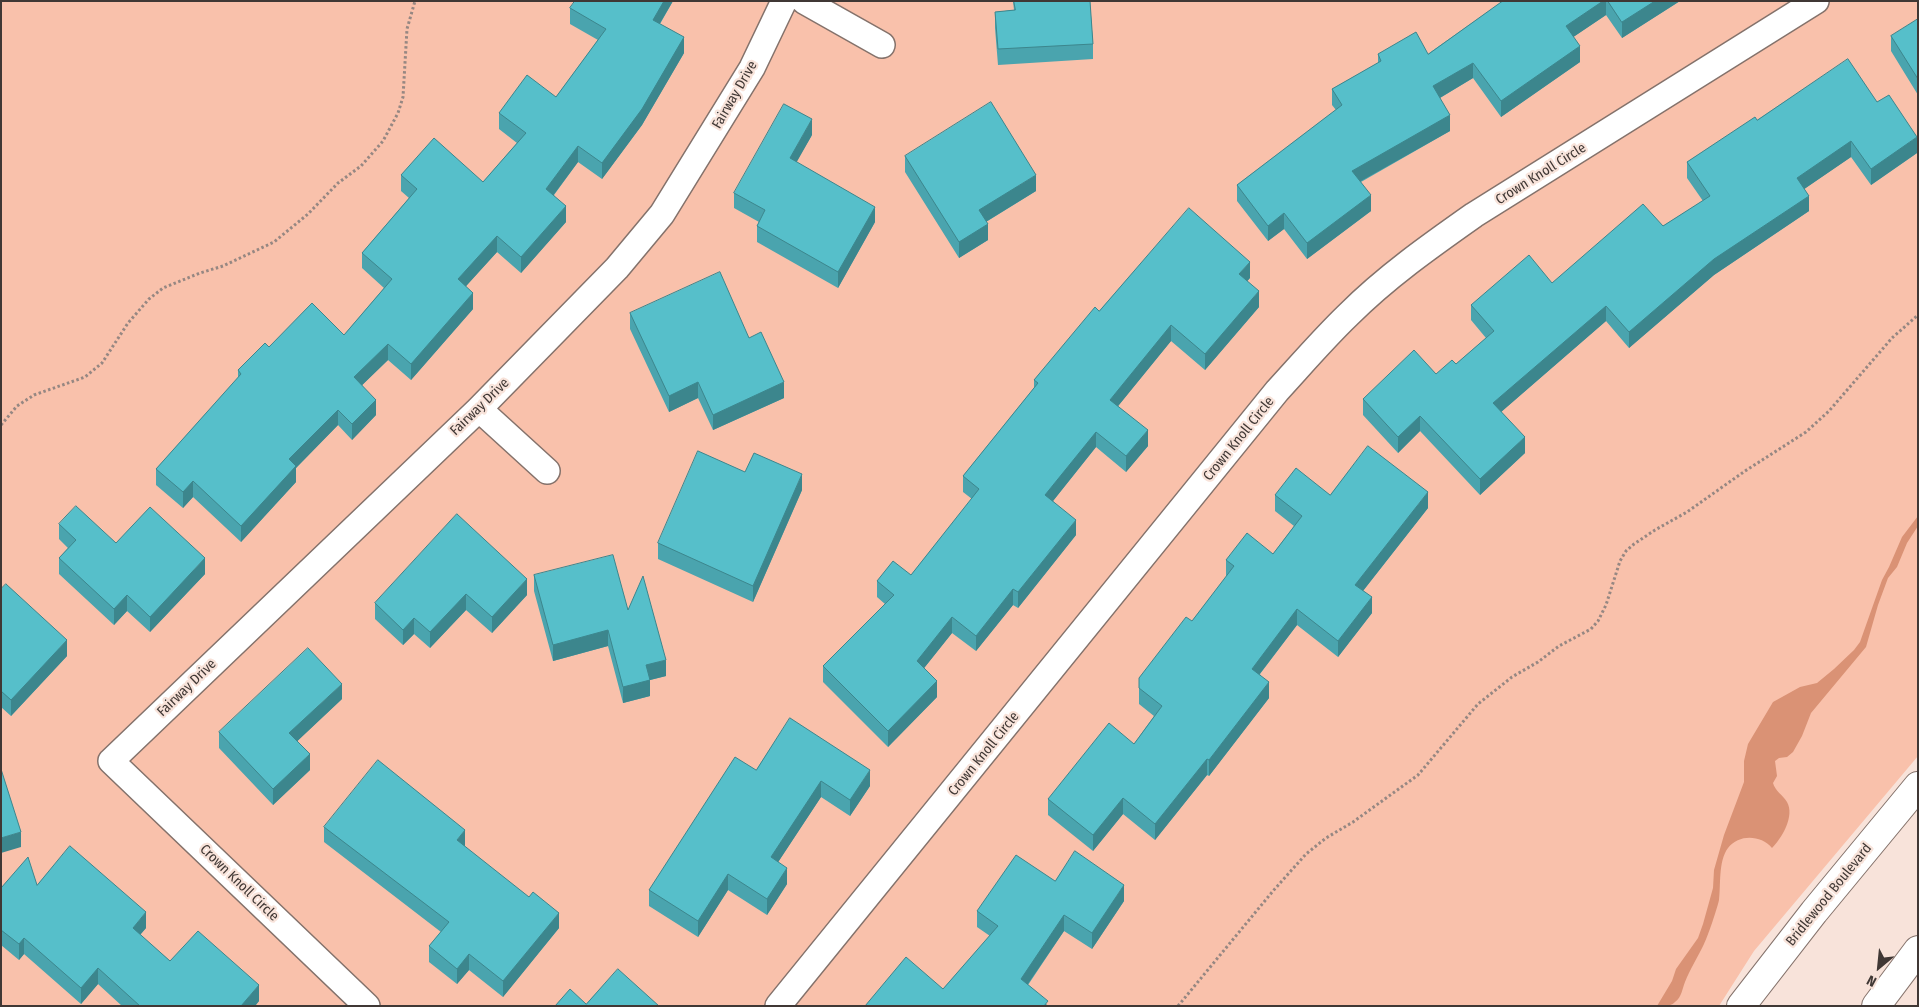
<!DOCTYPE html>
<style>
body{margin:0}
#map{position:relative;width:1919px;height:1007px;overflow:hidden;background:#f8e3da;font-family:"Fira Sans Condensed",sans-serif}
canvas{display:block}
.frame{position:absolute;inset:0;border:2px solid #403835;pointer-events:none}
.north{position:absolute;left:1854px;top:942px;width:50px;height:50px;-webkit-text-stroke:4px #f8e3da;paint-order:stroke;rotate:208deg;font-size:14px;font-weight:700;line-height:20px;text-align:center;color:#403835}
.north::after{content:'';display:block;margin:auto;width:18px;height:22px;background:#403835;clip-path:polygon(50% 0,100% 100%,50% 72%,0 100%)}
</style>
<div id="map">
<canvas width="1919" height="1007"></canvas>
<div class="frame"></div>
<div class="north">N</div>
</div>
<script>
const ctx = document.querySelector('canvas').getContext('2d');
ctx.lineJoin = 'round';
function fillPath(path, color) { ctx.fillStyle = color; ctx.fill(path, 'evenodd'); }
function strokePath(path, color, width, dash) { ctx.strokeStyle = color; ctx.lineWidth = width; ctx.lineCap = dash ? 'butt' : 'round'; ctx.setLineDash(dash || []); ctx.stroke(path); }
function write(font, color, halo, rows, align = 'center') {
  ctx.font = font + ' "Fira Sans Condensed",sans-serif'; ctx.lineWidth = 4.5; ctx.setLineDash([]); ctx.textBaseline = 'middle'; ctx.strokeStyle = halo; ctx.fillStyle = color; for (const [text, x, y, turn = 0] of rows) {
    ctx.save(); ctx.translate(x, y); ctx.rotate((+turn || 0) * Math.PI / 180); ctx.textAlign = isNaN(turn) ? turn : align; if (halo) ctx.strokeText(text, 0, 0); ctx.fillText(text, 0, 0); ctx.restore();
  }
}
fillPath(new Path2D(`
 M1,1H1918V756L1754,951L1719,1006H1Z`), '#f9c1ab');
fillPath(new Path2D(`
 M1918,516V526L1907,543L1897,567L1888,578L1878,605L1866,647L1811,713L1802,736L1793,752L1787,757L1779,758L1775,761L1777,776L1773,783C1775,791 1783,795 1787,802C1795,816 1782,838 1772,848C1761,835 1739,834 1728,848C1718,861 1721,886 1719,900C1717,909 1708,936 1704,944C1698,957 1690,969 1685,982C1682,989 1682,997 1675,1002C1670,1007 1664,1006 1657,1006L1672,981L1676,969L1698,938L1703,924L1713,888L1714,870L1724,835L1744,782V761L1748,744L1773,702L1800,687L1817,683L1834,669L1854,650L1860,642L1882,580L1889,567L1902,537Z`), '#da9275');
const street = new Path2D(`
 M804,1L882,45
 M479,409L547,471
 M367,1006L111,761L479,409L617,268L662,214L752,68L784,1
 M778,1006L1277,391C1300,366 1323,339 1348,315C1386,277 1430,246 1474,215L1816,1`);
const secondary = new Path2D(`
 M1741,1006L1814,912L1918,786
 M1876,1006L1918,950`);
strokePath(street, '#84726b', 28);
strokePath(secondary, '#84726b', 30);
strokePath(new Path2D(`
 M1,425L17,406L34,395L85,377L102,363L128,323L149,299L163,288L200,273L223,266L274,242L308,214L338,183L361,166L383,141L398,113L403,97L407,29L415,1
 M1178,1006L1273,891L1306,854L1326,838L1353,822L1418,775L1478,704L1512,677L1538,662L1559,646L1591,629L1598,621L1606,605L1620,561L1626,551L1634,544L1655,530L1687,512L1745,471L1806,432L1829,411L1892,338L1918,315`), '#968782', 3, [2.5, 2.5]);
strokePath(street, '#fff', 25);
strokePath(secondary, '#fff', 28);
fillPath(new Path2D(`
 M673,1L660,24L684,53L642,125L602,179L578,162L554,195L566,222L521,273L497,252L466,286L473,309L411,380L388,360L362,385L376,415L352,440L338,425L296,468V482L241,542L193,497L183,508L156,485V469L238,378V370L269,347L344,335L384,288L362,268V253L409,198L401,191V175L483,182L517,143L499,129V113L556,97L598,40L570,24V8Z
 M1013,1H1090L1093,44V59L998,65L995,28V12L1014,10Z
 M1503,1H1680L1622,38L1606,15L1573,37L1580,62L1501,117L1473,78L1440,98L1450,131L1361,182L1371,211L1307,259L1284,229L1268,241L1237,201V185L1336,110L1332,105V89L1378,63V54H1428Z
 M1918,19V95L1891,51V36Z
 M1877,102L1917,153L1871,185L1851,157L1804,189L1809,211L1714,275L1629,348L1606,321L1501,412L1525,453L1480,495L1420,431L1398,453L1363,415V399L1436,374L1456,364L1486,338L1471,320V305L1552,283L1663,226L1703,201L1687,178V162L1757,120Z
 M812,135L796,162L875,222L838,288L757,242V226L759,222L734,208V193Z
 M905,156L1036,191L986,222L988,240L959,258L905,172Z
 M1250,278L1247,281L1259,307L1205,370L1171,341L1118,406L1148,446L1126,472L1096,447L1053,501L1076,535L1018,608L1013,605L976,651L952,633L924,668L937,697L888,747L823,682V666L885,604L877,597V581L911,575L972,499L963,492V476L1034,388V380L1099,311Z
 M630,313L749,338L784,398L713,430L698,398L669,412L630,329Z
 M745,472L802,490L753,602L658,559V543Z
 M1275,495H1330L1428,508L1363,591L1372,613L1338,657L1297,625L1260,674L1269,698L1209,776L1207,775L1155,840L1123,814L1093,851L1048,815V799L1134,744L1154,716L1139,704V678L1192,621L1227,576H1226V560L1273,554L1294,526L1275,511Z
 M457,514L527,595L492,633L466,610L430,648L414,634L403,645L375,619V603Z
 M59,524L116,543L205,574L150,632L127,611L114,625L59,574V558L68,548L59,539Z
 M534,575L628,610L666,676L650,680V696L623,703L608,646L553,661L534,591Z
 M1,589L67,656L11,716L1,707Z
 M342,699L297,741L310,770L273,805L219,748V732Z
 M756,770L870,786L850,816L821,797L778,862L787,884L767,915L728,890L698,937L649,906V890Z
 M324,827L465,846V847L559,928L503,997L469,970L457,984L429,962V946L441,932L324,842Z
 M1055,881L1124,901L1092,949L1064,931L1028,985L1048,1006L943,989L990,936L977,927V911Z
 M37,885L146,928L140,935L170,961L259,1001L255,1006H122L98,984L81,1004L24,954L19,960L1,945V888Z`), '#4aa4ae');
fillPath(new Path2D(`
 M664,1H673L653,35V20Z
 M1603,1H1606V15L1566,42V26Z
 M1655,1H1680L1622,38V22Z
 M684,37V53L642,125L602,179V163Z
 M1580,46V62L1501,117V101Z
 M1473,63V78L1433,102V86Z
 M1450,115V131L1352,186V171Z
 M812,119V135L790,174V158Z
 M1917,137V153L1871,185V169Z
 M1851,141V157L1797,194V178Z
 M578,146V162L546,205V189Z
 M1036,175V191L979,226V210Z
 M1371,195V211L1307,259V243Z
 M1809,196V211L1714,275L1629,348V332L1714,259Z
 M566,206V222L521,273V257Z
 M875,207V222L838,288V272Z
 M1284,213V229L1268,241V226Z
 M988,224V240L959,258V242Z
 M497,236V252L458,295V279Z
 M1250,262V278L1239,290V274Z
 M1259,291V307L1205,370V354Z
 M473,293V309L411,380V364Z
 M1606,306V321L1493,419V403Z
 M1171,325V341L1110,416V400Z
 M388,344V360L354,393V377Z
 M698,382V398L669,412V396Z
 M784,382V398L713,430V415Z
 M376,400V415L352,440V424Z
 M338,410V425L296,468V482L241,542V526L289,459Z
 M1420,416V431L1398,453V437Z
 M1148,430V446L1126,472V456Z
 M1096,432V447L1045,511V495Z
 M1525,437V453L1480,495V479Z
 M802,474V490L753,602V586Z
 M193,481V497L183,508V492Z
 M1428,492V508L1355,601V585Z
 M1076,520V535L1018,608V592Z
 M205,558V574L150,632V617Z
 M527,579V595L492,633V617Z
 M1013,589V605L976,651V636Z
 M466,594V610L430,648V632Z
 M127,595V611L114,625V609Z
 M1372,597V613L1338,657V641Z
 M1297,609V625L1252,684V669Z
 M952,617V633L917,677V661Z
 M414,618V634L403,645V630Z
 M608,630V646L553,661V645Z
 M67,640V656L11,716V700Z
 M666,660V676L646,681V665Z
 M650,680V696L623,703V687Z
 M937,681V697L888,747V731Z
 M1269,682V698L1209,776V760Z
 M342,684V699L289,749V733Z
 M310,754V770L273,805V789Z
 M1207,759V775L1155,840V824Z
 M870,770V786L850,816V800Z
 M821,781V797L771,873V857Z
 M1123,798V814L1093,851V835Z
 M465,830V846L457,856V840Z
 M21,832V847L1,853V838Z
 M787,868V884L767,915V899Z
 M728,874V890L698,937V921Z
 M1124,885V901L1092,949V933Z
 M146,912V928L133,943V928Z
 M559,913V928L503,997V981Z
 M1064,915V931L1021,994V979Z
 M24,938V954L19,960V944Z
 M469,954V970L457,984V969Z
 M98,968V984L81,1004V988Z
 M259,985V1001L255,1006H241Z`), '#3c868d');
const building = new Path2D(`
 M575,1H664L653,20L684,37L642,109L602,163L578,146L546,189L566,206L521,257L497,236L458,279L473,293L411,364L388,344L354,377L376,400L352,424L338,410L289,459L296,466L241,526L193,481L183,492L156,469L241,374L238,370L265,343L269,347L312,303L344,335L392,279L362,253L417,189L401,175L434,138L483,182L526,133L499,113L527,75L556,97L606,29L570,8Z
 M1014,1H1090L1093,44L998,49L995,12L1015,10Z
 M1503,1H1603L1566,26L1580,46L1501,101L1473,63L1433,86L1450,115L1352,171L1371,195L1307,243L1284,213L1268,226L1237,185L1342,105L1332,89L1381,61L1378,54L1416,32L1428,54Z
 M1608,1H1655L1622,22Z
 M1918,19V79L1891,36Z
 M1848,59L1877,102L1889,95L1917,137L1871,169L1851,141L1797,178L1809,196L1714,259L1629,332L1606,306L1493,403L1525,437L1480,479L1420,416L1398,437L1363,399L1414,350L1436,374L1452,360L1456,364L1494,331L1471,305L1529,255L1552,283L1643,204L1663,226L1710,196L1687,162L1755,117L1757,120Z
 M991,102L1036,175L979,210L988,224L959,242L905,156Z
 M784,104L812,119L790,158L875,207L838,272L757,226L765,210L734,193Z
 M1189,208L1250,262L1239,274L1259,291L1205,354L1171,325L1110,400L1148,430L1126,456L1096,432L1045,495L1076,520L1018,592L1013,589L976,636L952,617L917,661L937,681L888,731L823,666L894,595L877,581L893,561L911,575L979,489L963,476L1038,383L1034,380L1095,307L1099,311Z
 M720,272L749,338L761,332L784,382L713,415L698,382L669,396L630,313Z
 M1368,446L1428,492L1355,585L1372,597L1338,641L1297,609L1252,669L1269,682L1209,760L1207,759L1155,824L1123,798L1093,835L1048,799L1109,723L1134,744L1162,706L1139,688V678L1186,617L1192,621L1234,566L1226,560L1247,533L1273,554L1302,516L1275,495L1296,468L1330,495Z
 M698,451L745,472L754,453L802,474L753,586L658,543Z
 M76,506L116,543L150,507L205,558L150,617L127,595L114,609L59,558L76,540L59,524Z
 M457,514L527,579L492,617L466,594L430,632L414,618L403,630L375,603Z
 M613,555L628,610L643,576L666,660L646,665L650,680L623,687L608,630L553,645L534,575Z
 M6,584L67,640L11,700L1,691V589Z
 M308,648L342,684L289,733L310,754L273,789L219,732Z
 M790,718L870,770L850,800L821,781L771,857L787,868L767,899L728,874L698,921L649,890L735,757L756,770Z
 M378,760L465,830L457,840L529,897L533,892L559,913L503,981L469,954L457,969L429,946L449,922L324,827Z
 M1,769L21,832L1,838Z
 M70,846L146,912L133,928L170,961L198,931L259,985L241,1006H140L98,968L81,988L24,938L19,944L1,930V888L28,857L37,885Z
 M1075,851L1124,885L1092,933L1064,915L1021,979L1048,1001L1044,1006H865L906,957L943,989L998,926L977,911L1016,855L1055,881Z
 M618,969L659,1006H555L570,989L586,1004Z`);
fillPath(building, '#56bfca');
strokePath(building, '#3c868d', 1);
write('14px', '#403835', '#f8e3da', [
 ["Fairway Drive",735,95,-60],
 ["Crown Knoll Circle",1541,174,-32],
 ["Fairway Drive",480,407,-44],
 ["Crown Knoll Circle",1239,439,-51],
 ["Fairway Drive",187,688,-44],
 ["Crown Knoll Circle",984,754,-51],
 ["Crown Knoll Circle",239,883,44],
 ["Bridlewood Boulevard",1829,895,-51]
]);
</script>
